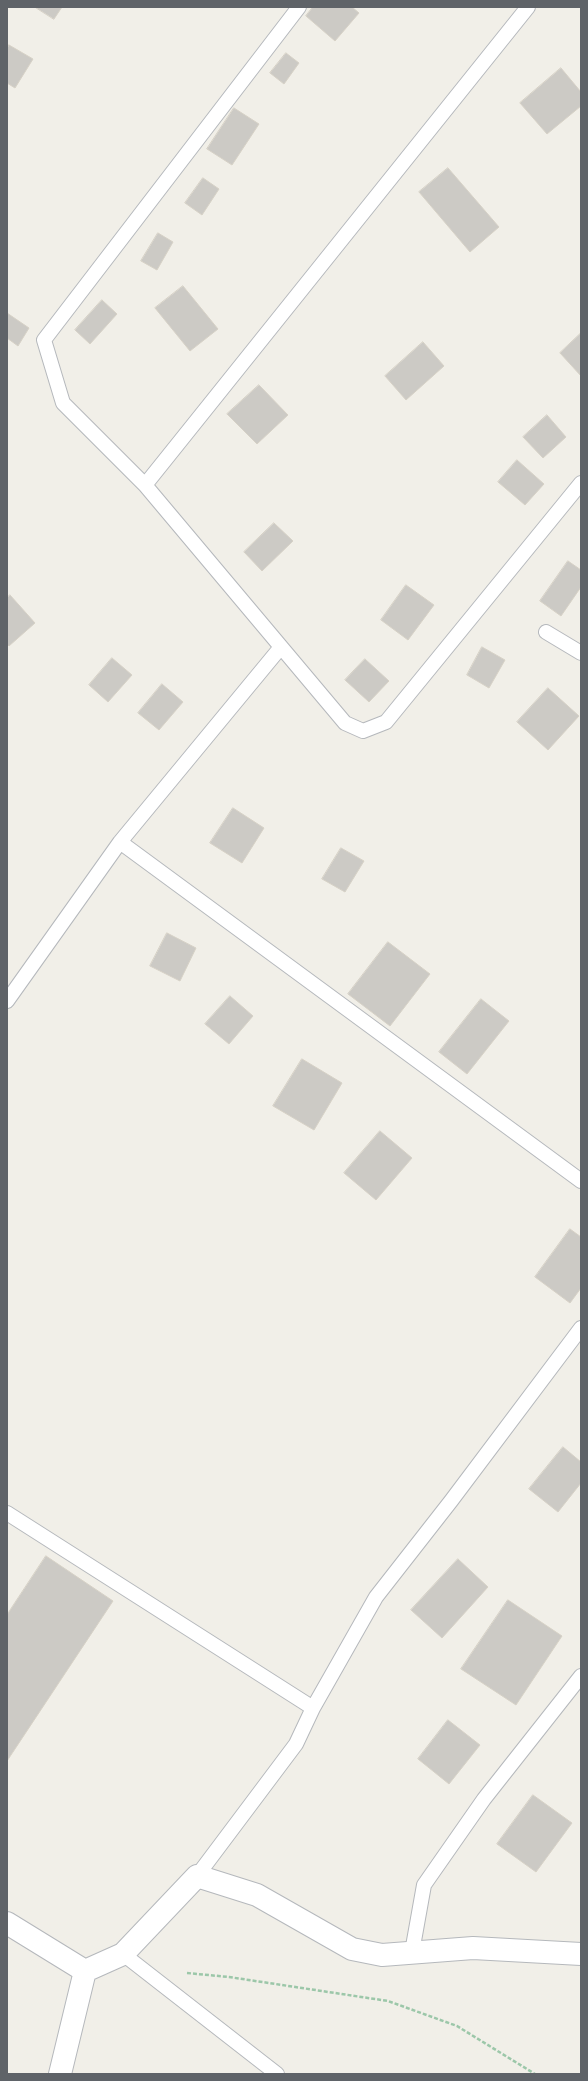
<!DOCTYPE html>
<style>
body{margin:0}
#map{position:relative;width:588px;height:2081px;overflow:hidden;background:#f1efe8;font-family:Helvetica,sans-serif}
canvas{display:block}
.frame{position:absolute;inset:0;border:8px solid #5f6368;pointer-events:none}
</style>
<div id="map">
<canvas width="588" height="2081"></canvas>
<div class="frame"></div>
</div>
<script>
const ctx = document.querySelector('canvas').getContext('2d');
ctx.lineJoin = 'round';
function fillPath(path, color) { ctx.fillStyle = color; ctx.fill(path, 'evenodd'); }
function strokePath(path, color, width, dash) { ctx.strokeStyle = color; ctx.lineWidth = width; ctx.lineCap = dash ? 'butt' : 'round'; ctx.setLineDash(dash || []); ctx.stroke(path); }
const building = new Path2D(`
 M35,7H62L54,19Z
 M313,7H352L359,13L335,41L306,16Z
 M9,45L33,59L15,88L7,83V49Z
 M286,53L299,63L284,84L270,73Z
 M561,68L581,92V106L547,134L520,103Z
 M234,108L259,124L232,165L207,149Z
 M448,168L499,227L470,252L419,192Z
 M203,178L219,189L202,215L185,203Z
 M158,233L173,242L157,270L141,261Z
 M183,286L218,329L190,351L155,308Z
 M102,300L117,314L90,344L75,330Z
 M7,313L29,328L18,346L7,338Z
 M581,333V376L560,353Z
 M423,342L444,366L406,400L385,376Z
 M259,385L288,415L257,444L227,414Z
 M547,415L566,437L543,458L523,437Z
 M517,460L544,484L525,505L498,482Z
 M274,523L293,541L262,571L244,552Z
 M568,561L581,570V587L561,616L540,601Z
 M406,585L434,605L408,640L381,620Z
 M10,595L35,623L9,646L7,644V598Z
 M482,647L505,660L489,688L467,675Z
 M112,658L132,675L108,702L89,685Z
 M365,659L389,681L369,702L345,680Z
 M162,684L183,702L159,730L138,713Z
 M548,688L579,716L548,750L517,722Z
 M233,808L264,828L242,863L210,843Z
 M341,848L364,861L345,892L322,879Z
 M167,933L196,948L180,981L150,966Z
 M388,942L430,974L390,1026L348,994Z
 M230,996L253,1016L229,1044L205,1024Z
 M481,999L509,1021L467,1074L439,1052Z
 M302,1059L342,1083L314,1130L273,1106Z
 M380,1131L412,1158L376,1200L344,1173Z
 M570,1229L581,1237V1288L570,1303L535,1277Z
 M563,1447L581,1462V1483L558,1512L529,1489Z
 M46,1556L113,1601L7,1761V1615Z
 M458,1559L488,1587L442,1638L411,1610Z
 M508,1600L562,1636L516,1705L461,1669Z
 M448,1720L480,1745L449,1784L418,1759Z
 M533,1795L572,1823L536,1872L497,1844Z`);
fillPath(building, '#cccac5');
strokePath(building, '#d6d1c6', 1);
const service = new Path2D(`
 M299,7L44,340L63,403L145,485L345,723L363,731L386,722L581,483
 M145,485L528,7
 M546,632L581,653
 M120,842L581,1181
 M7,1001L120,842L281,647
 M7,1513L313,1708
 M197,1876L296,1744L313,1708L376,1597L451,1501L581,1328
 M412,1952L424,1885L484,1799L581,1676
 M123,1954L277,2074`);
const minor = new Path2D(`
 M7,1923L85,1971L60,2074
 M85,1971L123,1954L197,1876L257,1895L352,1949L382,1955L473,1948L581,1954`);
strokePath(service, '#b5b8bc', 16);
strokePath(minor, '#b5b8bc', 24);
strokePath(new Path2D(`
 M187,1973L229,1977L388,2001L457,2026L535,2074`), '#9cc7a9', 2.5, [4, 2]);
strokePath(service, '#fff', 14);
strokePath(minor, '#fff', 22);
</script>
